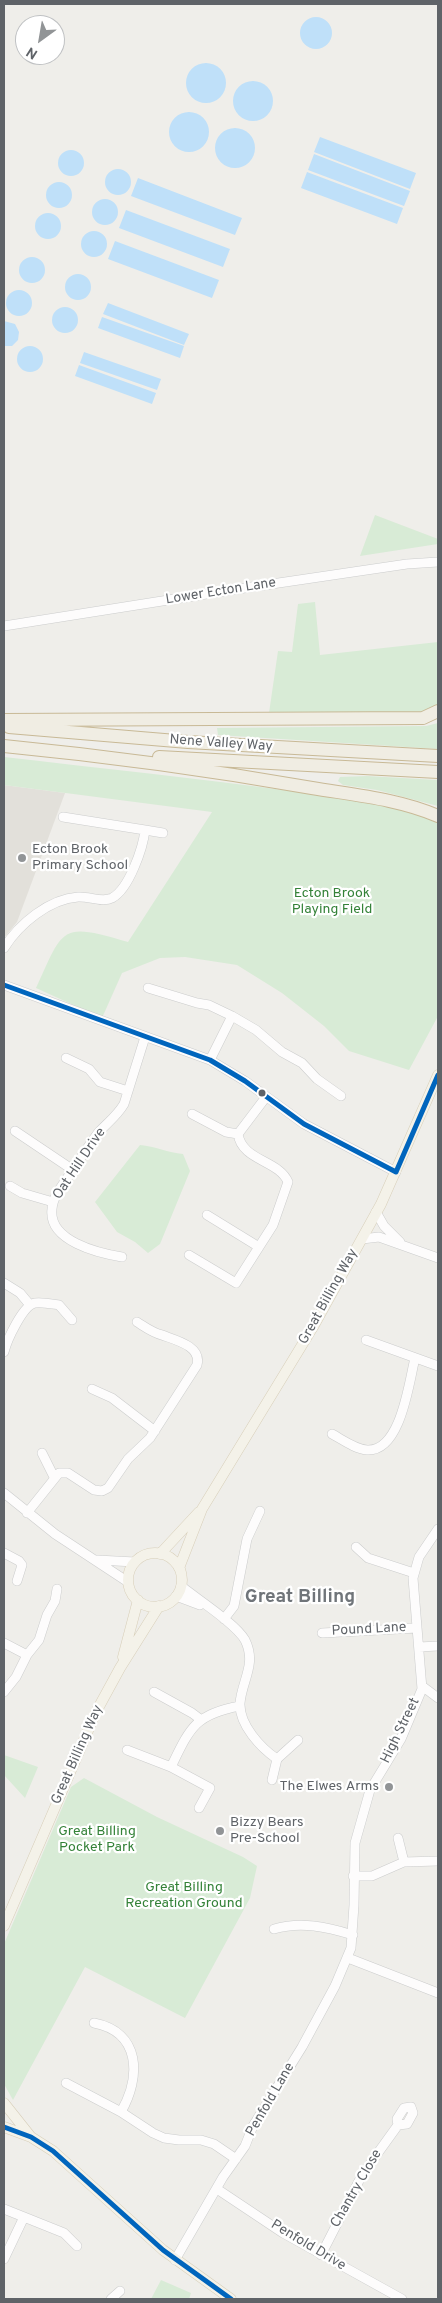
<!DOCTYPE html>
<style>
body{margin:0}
#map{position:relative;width:442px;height:2303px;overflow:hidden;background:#efeeea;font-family:Overpass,sans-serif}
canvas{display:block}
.frame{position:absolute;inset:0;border:5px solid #5f6368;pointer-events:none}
.north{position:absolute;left:15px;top:15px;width:50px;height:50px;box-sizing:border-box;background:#fff;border:1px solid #bfc1c3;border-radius:50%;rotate:212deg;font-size:14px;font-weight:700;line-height:20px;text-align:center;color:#5f6368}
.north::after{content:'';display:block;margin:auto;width:18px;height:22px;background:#919496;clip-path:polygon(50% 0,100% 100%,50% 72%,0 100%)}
</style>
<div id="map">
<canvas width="442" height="2303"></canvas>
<div class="frame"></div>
<div class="north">N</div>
</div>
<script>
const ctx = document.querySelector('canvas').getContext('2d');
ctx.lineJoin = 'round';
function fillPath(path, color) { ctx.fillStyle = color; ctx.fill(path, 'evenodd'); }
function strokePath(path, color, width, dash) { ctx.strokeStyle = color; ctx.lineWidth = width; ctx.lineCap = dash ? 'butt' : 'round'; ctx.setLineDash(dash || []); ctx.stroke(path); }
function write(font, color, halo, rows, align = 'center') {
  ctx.font = font + ' Overpass,sans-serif'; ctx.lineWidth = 4.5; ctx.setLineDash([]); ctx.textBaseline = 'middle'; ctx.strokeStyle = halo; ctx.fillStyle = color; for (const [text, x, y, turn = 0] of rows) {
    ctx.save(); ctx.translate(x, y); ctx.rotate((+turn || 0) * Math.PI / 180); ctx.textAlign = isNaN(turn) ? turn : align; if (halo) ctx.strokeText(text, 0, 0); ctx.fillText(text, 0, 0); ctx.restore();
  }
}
fillPath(new Path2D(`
 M4,785L65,793L17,922L4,938Z`), '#e2e0da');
fillPath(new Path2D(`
 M375,515L438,539V544L360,556Z
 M315,602L320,655L438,642V706L424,713H269L278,651L292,652L298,604Z
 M438,723V749L218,735L217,728L426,726Z
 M4,757C99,768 195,778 290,791C340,798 392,802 438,822V1016L409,1070L349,1051L324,1026L282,993L237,965L185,957L160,958L122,973L102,1018L36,988C64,927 60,922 128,942L212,812L4,785Z
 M367,776L438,780V806L377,790L343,785L338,781L340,777Z
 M140,1145C155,1146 168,1153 183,1154L190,1171L160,1244L148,1253L135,1242L117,1232L95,1202Z
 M4,1755L38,1767L25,1798L4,1775Z
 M84,1778L157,1817L243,1857L257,1866L250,1898L185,2018L85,1967L13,2100L4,2084V1944L71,1787Z
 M161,2280L191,2293L189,2299H151Z`), '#d8ebd6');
fillPath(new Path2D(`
 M300 33a16 16 0 1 1 32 0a16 16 0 1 1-32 0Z
 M186 83a20 20 0 1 1 40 0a20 20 0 1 1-40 0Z
 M233 101a20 20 0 1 1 40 0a20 20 0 1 1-40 0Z
 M169 132a20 20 0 1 1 40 0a20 20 0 1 1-40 0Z
 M215 148a20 20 0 1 1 40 0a20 20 0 1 1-40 0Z
 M320,137L416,173L410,189L314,152Z
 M58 163a13 13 0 1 1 26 0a13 13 0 1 1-26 0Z
 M314,154L410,191L404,206L308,170Z
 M105 182a13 13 0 1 1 26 0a13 13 0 1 1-26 0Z
 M307,172L403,208L397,224L301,188Z
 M138,178L242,218L235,235L131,196Z
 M46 195a13 13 0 1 1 26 0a13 13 0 1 1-26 0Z
 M92 212a13 13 0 1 1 26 0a13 13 0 1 1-26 0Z
 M126,210L230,249L223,267L119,228Z
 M35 226a13 13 0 1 1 26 0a13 13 0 1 1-26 0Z
 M81 244a13 13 0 1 1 26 0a13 13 0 1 1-26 0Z
 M115,241L219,280L212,298L108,259Z
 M19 270a13 13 0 1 1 26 0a13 13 0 1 1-26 0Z
 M65 287a13 13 0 1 1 26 0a13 13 0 1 1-26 0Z
 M6 303a13 13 0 1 1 26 0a13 13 0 1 1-26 0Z
 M108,303L189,334L184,345L103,314Z
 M52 320a13 13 0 1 1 26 0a13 13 0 1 1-26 0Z
 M102,317L184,346L180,358L98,328Z
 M4,321L15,324L19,332L18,340L12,346H4Z
 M17 359a13 13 0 1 1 26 0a13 13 0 1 1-26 0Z
 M84,352L161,379L157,390L80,363Z
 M79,365L156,393L152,404L75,376Z`), '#bfe0f9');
const minor = new Path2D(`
 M4,626L238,589L407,564L438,562
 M63,817L145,830
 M4,948C19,924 49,899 78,897C89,896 102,903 112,898C129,889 143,848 145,830L163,833
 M4,985L210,1060L245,1081L304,1124L396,1172
 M148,988L197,1003L209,1005L232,1016L256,1030L282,1052L302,1063L317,1079L341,1096
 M66,1058L89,1069L100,1082L128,1091
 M210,1060L232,1016
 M192,1114L226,1132L238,1134
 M15,1131L73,1170
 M10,1186L22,1193L53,1202
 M376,1212L384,1226L400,1242
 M207,1215L259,1247
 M362,1239L379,1237L438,1258
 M189,1255L236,1283L273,1225L288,1182C279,1160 242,1161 238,1134L266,1097
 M122,1257C98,1253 48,1241 52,1209C53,1195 65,1182 72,1171C80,1159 89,1145 98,1133C107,1123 117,1116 124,1104L145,1037
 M4,1283L20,1293L30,1305
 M366,1340L438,1366
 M4,1352C7,1340 23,1305 35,1303C42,1302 52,1304 59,1305L72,1320
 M92,1389L112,1398L155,1431
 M332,1434C343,1440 355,1449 367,1450C401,1452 409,1382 415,1358
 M42,1453L54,1477
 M4,1493L55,1534L128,1582
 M27,1513L59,1473H68L94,1490L102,1491L108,1488L128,1459L150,1438L197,1365C202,1346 175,1340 162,1335C153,1333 145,1327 137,1322
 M356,1547L368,1558L414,1573
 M4,1553L19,1561L22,1565L17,1581
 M97,1560L135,1562
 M181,1586C197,1599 236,1624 245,1640C257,1664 242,1680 240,1703C239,1725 261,1748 277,1759
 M176,1596L200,1605
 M224,1619L234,1606L247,1539L260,1511
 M322,1633L417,1628
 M4,1643L27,1655
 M419,1647L438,1646
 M422,1686L438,1698
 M4,1692L16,1677L27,1655L39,1640L47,1615L55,1601L57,1589
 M154,1692L192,1713L200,1719
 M127,1750L171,1767L210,1788L199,1808
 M171,1767C190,1728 195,1714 240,1706
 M272,1780L277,1759L298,1740
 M398,1838L404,1862
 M353,1876H372L404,1862L438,1861
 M274,1929C301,1921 327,1927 353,1935
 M348,1958L438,1993
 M94,2023C141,2032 141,2077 121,2112
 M66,2083L121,2112L153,2133L164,2138L179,2140H201L214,2144L236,2159
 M217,2189L283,2233L402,2299
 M4,2209L64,2233L77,2246
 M321,2255L362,2175L398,2125L397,2119L404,2108L411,2107L413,2113L407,2124L398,2125
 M4,2259L24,2217
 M175,2260L223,2177L245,2146L253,2126L302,2047L335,1986L351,1948L354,1905L355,1843L370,1790L401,1739L422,1689L413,1578L419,1557L438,1529
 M111,2299L120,2291`);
const major = new Path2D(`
 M128 1580a27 27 0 1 1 54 0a27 27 0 1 1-54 0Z
 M160,1554L199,1512
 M179,1568L202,1509L313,1327L381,1204L438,1075
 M123,1657L138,1600
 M4,1926L96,1712L120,1668L159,1606
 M4,2103L31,2137
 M4,2127L31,2137L53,2151L163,2250L231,2299`);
const highway = new Path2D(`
 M4,720L423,718L438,711
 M9,727L188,742L438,756
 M4,746C107,756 210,770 312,788C354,795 399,799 438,816
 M159,757L438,772`);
strokePath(minor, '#cbcccc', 10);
strokePath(major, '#d7ceb8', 11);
strokePath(highway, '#c8b996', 14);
strokePath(minor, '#fdfcfc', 9);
strokePath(major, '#f4f2e9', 10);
strokePath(highway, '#f0ede3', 12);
strokePath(new Path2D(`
 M4,985L210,1060L245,1081L304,1124L396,1172L438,1075
 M4,2127L31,2137L53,2151L163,2250L231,2299`), '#0065bd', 5);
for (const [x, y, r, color] of [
 [22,858,5,"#919496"],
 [262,1093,4.5,"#5f6368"],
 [389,1787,5,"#919496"],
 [220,1831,5,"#919496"]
]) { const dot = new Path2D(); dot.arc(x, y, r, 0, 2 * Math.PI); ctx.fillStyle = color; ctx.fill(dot); strokePath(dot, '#fff', 2); }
write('14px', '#5f6368', '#fff', [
 ["Lower Ecton Lane",221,592,-9],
 ["Nene Valley Way",221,744,4],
 ["Oat Hill Drive",80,1164,-56],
 ["Great Billing Way",329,1297,-61],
 ["Pound Lane",369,1630,-3],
 ["High Street",401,1731,-64],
 ["Great Billing Way",78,1755,-66],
 ["Penfold Lane",271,2100,-60],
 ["Chantry Close",357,2189,-60],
 ["Penfold Drive",308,2246,31]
]);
write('14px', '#5f6368', '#fff', [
 ["Ecton Brook",32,850],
 ["Primary School",32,866],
 ["The Elwes Arms",379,1787,"right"],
 ["Bizzy Bears",230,1823],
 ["Pre-School",230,1839]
], 'left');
write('14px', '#348238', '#fff', [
 ["Ecton Brook",332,894],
 ["Playing Field",332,910],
 ["Great Billing",97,1832],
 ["Pocket Park",97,1848],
 ["Great Billing",184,1888],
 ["Recreation Ground",184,1904]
]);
write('bold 19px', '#70757a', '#fff', [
 ["Great Billing",300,1598]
]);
</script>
